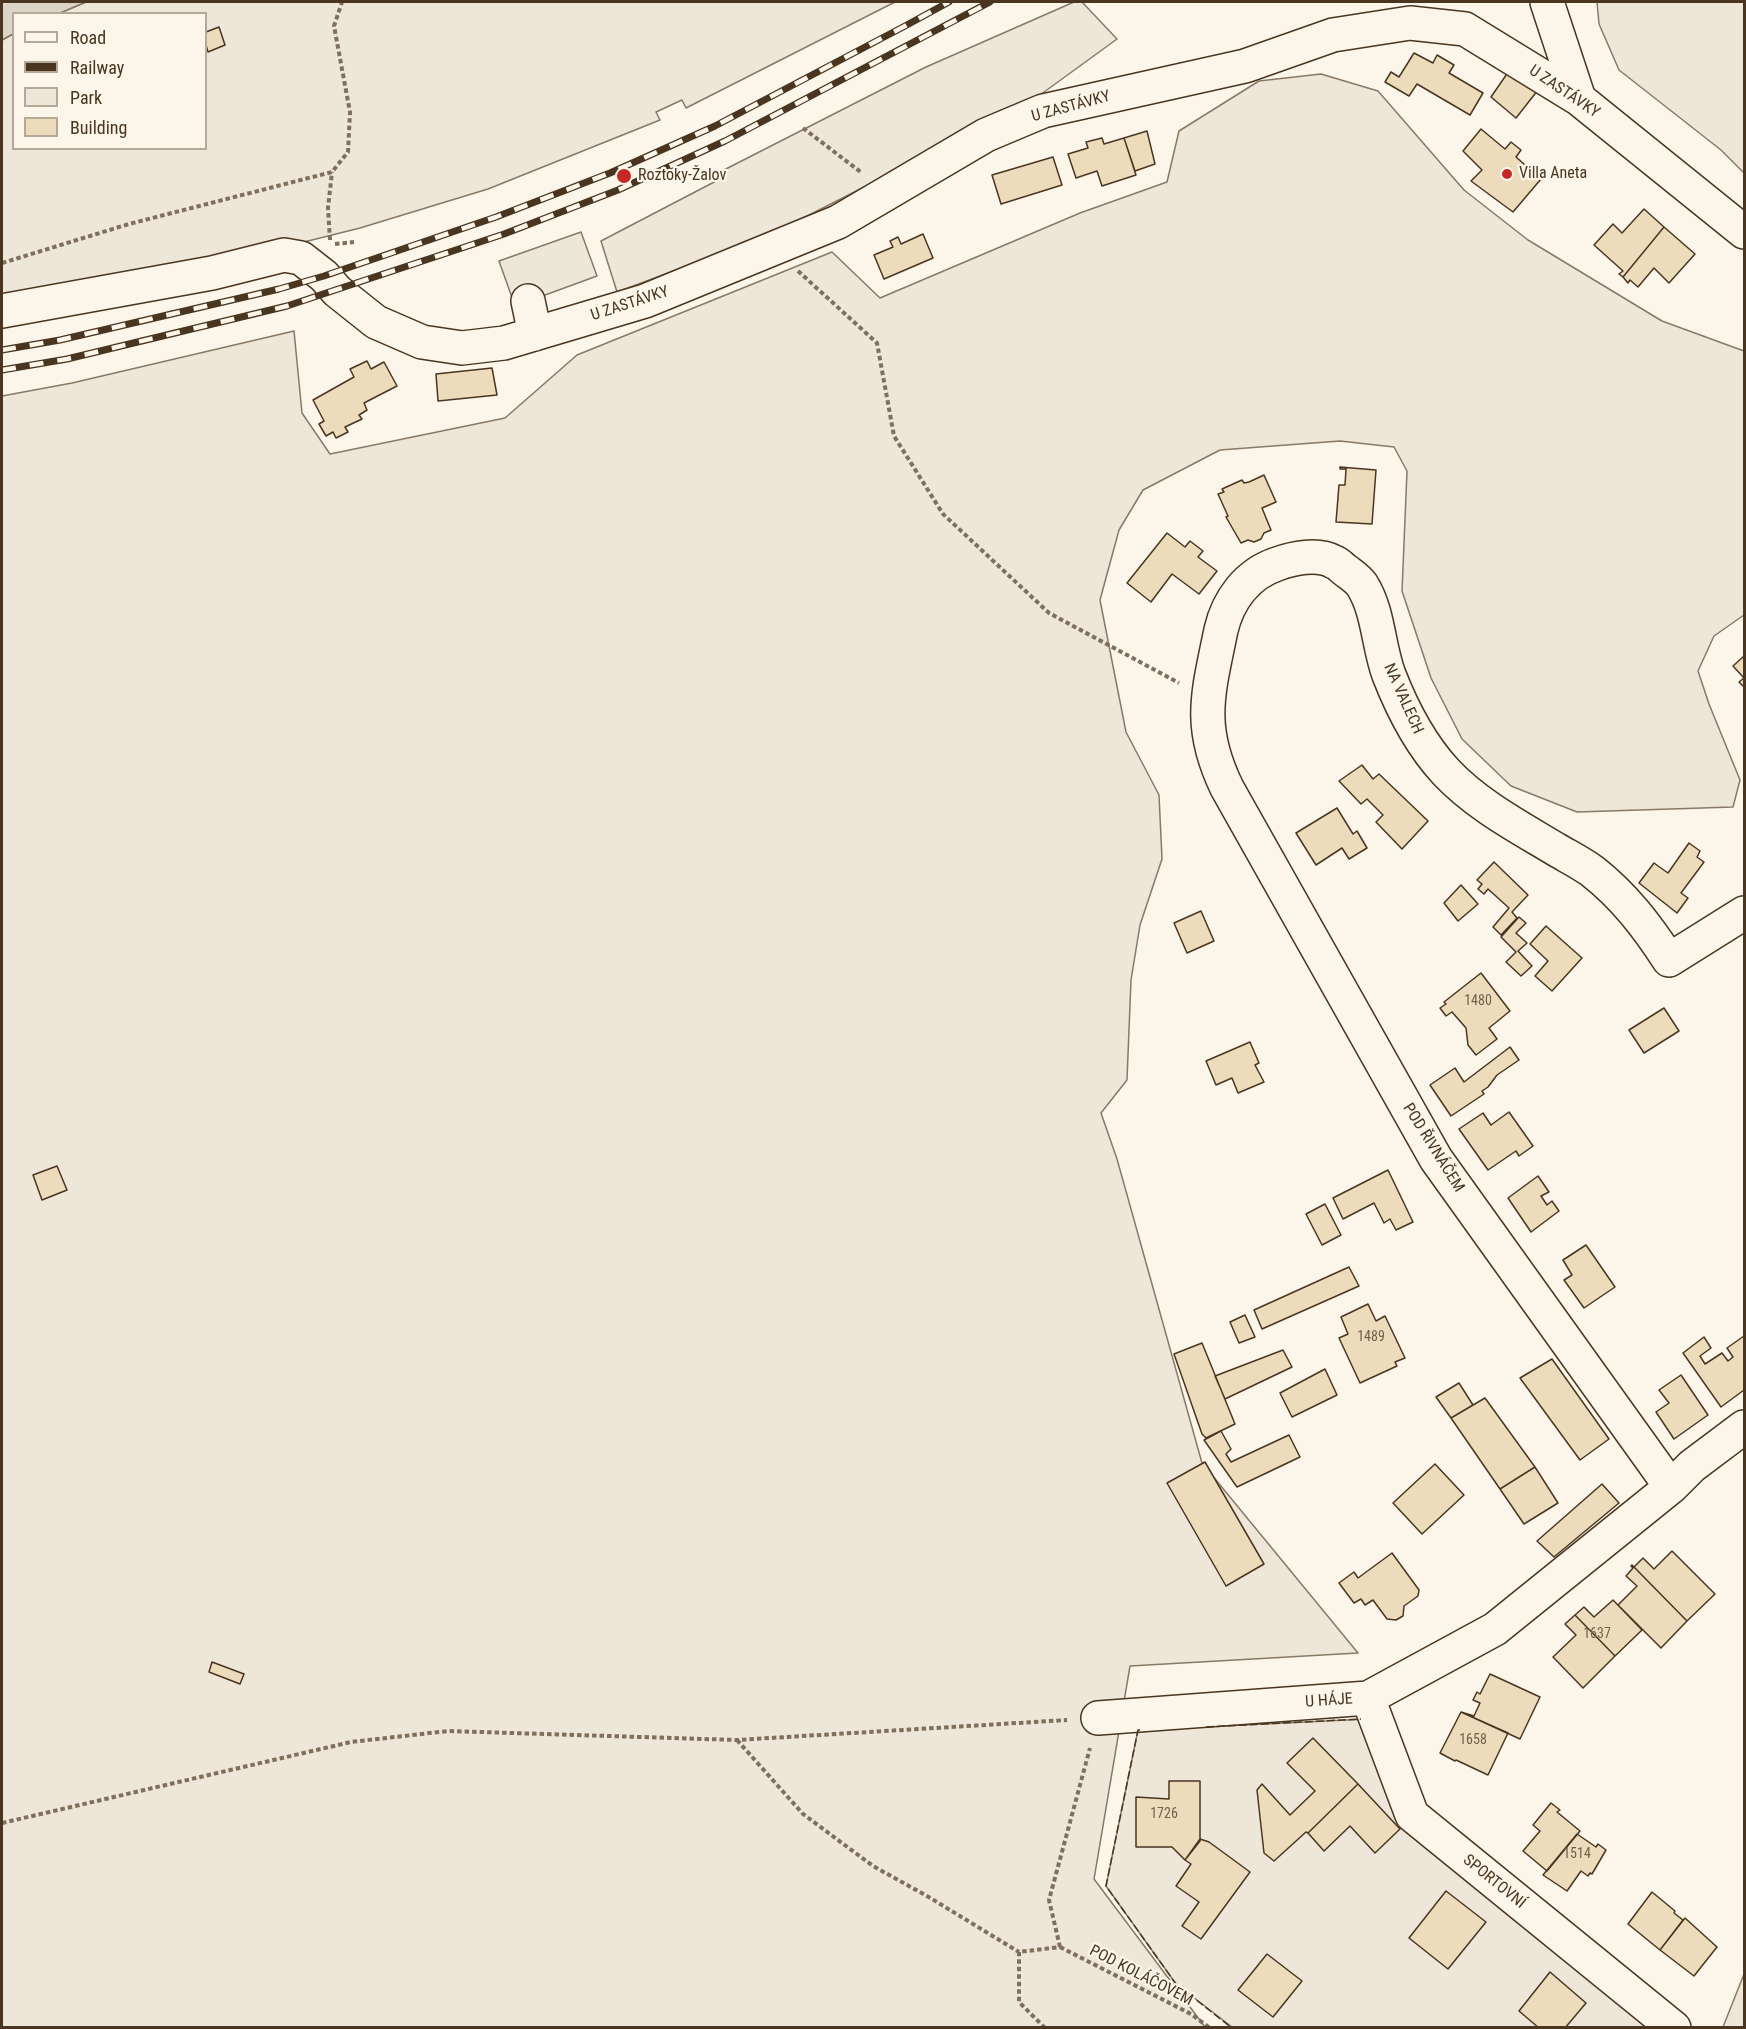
<!DOCTYPE html>
<meta charset="utf-8">
<style>
body{margin:0}
#map{position:relative;width:1746px;height:2029px;overflow:hidden;background:#fbf6e9;font-family:"Roboto Condensed",sans-serif}
canvas{display:block}
.frame{position:absolute;inset:0;border:3px solid #4a3520;pointer-events:none}
.legend{position:absolute;left:12px;top:12px;width:195px;height:138px;box-sizing:border-box;background:#fbf6e9;border:2px solid #b4a999;margin:0;padding:8px 10px;list-style:none;font-size:18px;color:#4a3520}
.legend li{display:flex;align-items:center;gap:12px;height:30px}
.legend b{width:30px;border:2px solid #b4a999}
</style>
<div id="map">
<canvas width="1746" height="2029"></canvas>
<div class="frame"></div>
<ul class="legend">
<li><b style="height:8px;background:#fbf6e9"></b>Road</li>
<li><b style="height:8px;background:#4a3520"></b>Railway</li>
<li><b style="height:16px;background:#ede6d9"></b>Park</li>
<li><b style="height:16px;background:#ecdcbc"></b>Building</li>
</ul>
</div>
<script>
const ctx = document.querySelector('canvas').getContext('2d');
ctx.lineJoin = 'round';
function fillPath(path, color) { ctx.fillStyle = color; ctx.fill(path, 'evenodd'); }
function strokePath(path, color, width, dash) { ctx.strokeStyle = color; ctx.lineWidth = width; ctx.lineCap = dash ? 'butt' : 'round'; ctx.setLineDash(dash || []); ctx.stroke(path); }
function write(font, color, halo, rows, align = 'center') {
  ctx.font = font + ' "Roboto Condensed",sans-serif'; ctx.lineWidth = 4.5; ctx.setLineDash([]); ctx.textBaseline = 'middle'; ctx.strokeStyle = halo; ctx.fillStyle = color; for (const [text, x, y, turn = 0] of rows) {
    ctx.save(); ctx.translate(x, y); ctx.rotate((+turn || 0) * Math.PI / 180); ctx.textAlign = isNaN(turn) ? turn : align; if (halo) ctx.strokeText(text, 0, 0); ctx.fillText(text, 0, 0); ctx.restore();
  }
}
const green = new Path2D(`
 M86,2H895L686,108L682,100L656,112L660,120L488,189L360,228L304,242L275,260L2,322V40L13,34L14,148H206V14L60,13Z
 M1074,2H1082L1117,39L1029,103L768,236L617,292L601,241L718,180L716,174L926,67Z
 M1597,2H1744V173L1721,150L1619,70L1599,24Z
 M1321,74L1378,91L1464,190L1528,240L1662,321L1744,351V615L1714,636L1698,671L1709,704L1740,780L1733,807L1577,812L1511,786L1462,739L1431,678L1402,591L1407,471L1394,447L1340,441L1220,450L1143,490L1119,530L1100,600L1126,732L1159,795L1162,859L1140,925L1131,980L1127,1080L1101,1113L1117,1159L1202,1463L1358,1653L1130,1666L1094,1879L1205,2027L2,2028V396L72,383L294,331L302,413L330,454L505,418L577,355L832,252L880,298L1080,213L1167,182L1179,131L1259,81Z
 M1368,1719L1419,1840L1657,2027H1232L1176,1984L1106,1886L1138,1730Z
 M1744,1974V2027H1723Z`);
fillPath(green, '#ede6d9');
strokePath(green, '#887966', 1.5);
const parking = new Path2D(`
 M581,232L597,276L515,306L499,261Z`);
fillPath(parking, '#ede7d9');
strokePath(parking, '#887966', 1.5);
const water = new Path2D(`
 M2,2H86L60,13L14,14L13,34L2,40Z`);
fillPath(water, '#dcd4c6');
strokePath(water, '#887966', 1.5);
const building = new Path2D(`
 M219,27L225,45L208,52L206,45V32Z
 M1414,53L1433,63L1437,55L1454,65L1449,73L1483,93L1470,115L1417,84L1409,96L1385,82L1391,72L1399,77Z
 M1511,68L1538,90L1516,118L1491,97Z
 M1481,129L1505,149L1511,142L1521,150L1516,157L1541,179L1513,212L1471,181L1482,170L1463,151Z
 M1147,131L1155,164L1135,171L1124,138Z
 M1102,138L1104,144L1124,138L1136,175L1102,186L1097,171L1076,178L1068,154L1088,148L1086,142Z
 M1053,157L1062,185L1001,204L992,175Z
 M1644,209L1664,227L1623,277L1619,274L1623,271L1594,245L1613,224L1622,233Z
 M1664,227L1695,254L1669,283L1654,268L1638,287L1630,280L1628,283L1623,277Z
 M923,234L933,258L884,279L874,255L893,247L890,241L898,237L901,244Z
 M367,361L371,369L384,362L397,386L364,403L367,410L359,415L362,419L345,427L348,432L336,438L333,432L326,436L319,424L324,421L313,400L354,377L350,369Z
 M492,368L497,395L438,401L436,374Z
 M1340,467L1376,470L1372,524L1336,522L1339,485H1345L1346,469H1340Z
 M1264,475L1276,502L1262,508L1271,530L1264,533L1261,539L1254,542L1248,540L1241,543L1226,517L1228,516L1218,494L1224,492L1222,489L1242,480L1244,483L1249,482Z
 M1167,533L1185,547L1190,541L1203,551L1198,557L1217,571L1199,594L1172,574L1151,602L1127,583Z
 M1744,656V687L1739,682L1744,678L1733,666Z
 M1362,765L1373,779L1379,774L1428,821L1402,849L1376,822L1383,815L1367,799L1361,804L1339,781Z
 M1337,808L1353,834L1357,831L1367,848L1349,859L1342,848L1316,865L1296,833Z
 M1689,843L1700,851L1697,857L1704,862L1681,893L1688,898L1677,913L1639,883L1654,863L1668,873Z
 M1494,862L1528,895L1512,912L1517,918L1501,935L1493,927L1509,908L1488,889L1484,894L1478,889L1482,884L1477,880Z
 M1461,885L1478,904L1458,921L1444,903Z
 M1201,911L1214,941L1187,953L1174,923Z
 M1519,917L1526,923L1516,933L1527,943L1518,951L1532,966L1521,976L1506,962L1516,952L1501,937Z
 M1546,926L1582,958L1552,991L1535,976L1548,961L1530,944Z
 M1481,973L1510,1011L1489,1028L1497,1039L1476,1055L1468,1045L1466,1028L1452,1012L1446,1016L1440,1008L1446,1004L1444,1002Z
 M1664,1008L1679,1031L1644,1053L1629,1030Z
 M1250,1042L1259,1063L1255,1065L1264,1082L1238,1093L1232,1078L1216,1085L1206,1061Z
 M1510,1047L1519,1060L1497,1075L1488,1087L1482,1091L1484,1094L1451,1116L1430,1085L1455,1068L1464,1082Z
 M1509,1112L1533,1146L1519,1156L1516,1151L1488,1170L1459,1129L1483,1113L1491,1125Z
 M57,1166L67,1190L42,1200L33,1175Z
 M1388,1170L1413,1222L1396,1230L1390,1219L1384,1223L1374,1203L1343,1219L1333,1198Z
 M1538,1176L1549,1192L1541,1196L1547,1205L1552,1201L1559,1211L1531,1232L1508,1198Z
 M1325,1204L1341,1235L1322,1245L1306,1214Z
 M1586,1245L1615,1287L1584,1308L1564,1280L1572,1275L1563,1260Z
 M1349,1267L1359,1286L1262,1329L1254,1310Z
 M1368,1304L1376,1321L1385,1316L1405,1358L1395,1362L1397,1366L1360,1383L1339,1338L1348,1334L1341,1317Z
 M1245,1315L1255,1337L1239,1343L1230,1322Z
 M1744,1336V1390L1721,1407L1683,1353L1704,1337L1711,1348L1700,1356L1705,1364L1722,1353L1728,1361L1733,1357L1727,1348Z
 M1202,1343L1235,1424L1206,1438L1202,1434L1174,1354Z
 M1283,1350L1292,1367L1225,1399L1215,1376Z
 M1552,1359L1609,1439L1580,1460L1520,1378Z
 M1325,1369L1337,1395L1292,1417L1280,1393Z
 M1681,1375L1708,1415L1674,1439L1656,1412L1669,1403L1659,1390Z
 M1459,1383L1473,1405L1451,1418L1436,1397Z
 M1485,1398L1535,1467L1500,1489L1451,1418Z
 M1221,1431L1231,1449L1226,1454L1231,1462L1289,1435L1300,1457L1237,1487L1204,1440Z
 M1205,1462L1264,1564L1226,1586L1167,1483Z
 M1435,1464L1464,1495L1422,1534L1393,1503Z
 M1535,1467L1558,1503L1524,1524L1500,1489Z
 M1602,1484L1619,1503L1554,1557L1537,1541Z
 M1672,1551L1715,1594L1687,1621L1634,1567L1643,1558L1654,1569Z
 M1392,1553L1419,1590L1418,1596L1404,1606L1403,1616L1396,1620L1387,1619L1373,1600L1365,1605L1361,1599L1354,1603L1339,1583L1354,1572L1358,1578Z
 M1632,1565L1687,1621L1661,1648L1618,1605L1637,1586L1626,1576L1633,1568L1631,1566Z
 M1613,1600L1642,1630L1615,1656L1575,1615L1584,1607L1594,1617Z
 M1575,1615L1615,1656L1583,1688L1553,1657L1576,1635L1565,1624Z
 M212,1662L244,1674L240,1684L209,1672Z
 M1490,1674L1540,1697L1520,1739L1461,1712L1474,1716L1480,1703L1473,1700L1477,1692L1480,1694Z
 M1461,1712L1508,1733L1488,1775L1456,1760L1455,1761L1440,1753Z
 M1313,1738L1358,1784L1308,1833L1306,1832L1274,1861L1264,1853L1257,1790L1262,1784L1290,1815L1315,1791L1287,1763Z
 M1169,1781H1200V1841L1185,1860L1172,1847H1136V1797L1169,1799Z
 M1358,1784L1400,1829L1375,1853L1350,1826L1324,1851L1308,1833Z
 M1551,1803L1560,1810L1557,1812L1580,1831L1547,1871L1523,1851L1540,1831L1533,1825Z
 M1577,1834L1596,1847L1598,1844L1606,1850L1592,1874L1590,1873L1588,1876L1581,1871L1567,1891L1543,1875Z
 M1200,1839L1209,1842L1250,1872L1201,1939L1182,1926L1199,1902L1176,1886L1191,1864L1185,1860Z
 M1446,1891L1486,1922L1448,1969L1409,1938Z
 M1652,1892L1675,1911L1674,1913L1683,1920L1660,1950L1628,1924Z
 M1685,1918L1717,1947L1694,1976L1660,1950Z
 M1267,1954L1302,1981L1273,2017L1238,1990Z
 M1550,1972L1586,2003L1565,2028H1539L1519,2011Z`);
fillPath(building, '#ecdcbc');
strokePath(building, '#4a3520', 1.5);
const minor = new Path2D(`
 M1547,2L1579,99
 M528,301L535,334
 M2,311L212,273L284,255L301,258L324,276L337,291L376,322L422,342L462,348L504,343L645,301L838,222L986,135L1043,111L1245,66L1333,35L1410,23L1465,29L1579,99L1744,232
 M1671,1487L1436,1159L1227,788C1197,726 1208,694 1221,630C1228,600 1247,574 1277,564C1293,558 1318,553 1334,562C1338,563 1342,568 1345,570C1350,574 1358,579 1362,585C1379,612 1378,646 1389,675C1403,711 1420,744 1446,772C1477,805 1519,827 1557,850C1569,857 1581,863 1592,871C1624,896 1647,926 1669,960L1744,913
 M1368,1698L1412,1815L1674,2028
 M1098,1718L1368,1698L1495,1629L1671,1487L1692,1466L1744,1427`);
strokePath(minor, '#4a3520', 36);
strokePath(new Path2D(`
 M803,128L862,173
 M330,240L328,208L332,172
 M335,244L354,242
 M2,263L129,224L332,172L348,152L350,112L334,26L342,2
 M798,271L877,343L894,436L943,514L1049,613L1179,683
 M737,1740L803,1814L873,1866L927,1896L1019,1952
 M2,1823L351,1742L448,1731L737,1740L1067,1720
 M1060,1947L1049,1900L1090,1748
 M1060,1947L1191,2014L1210,2028
 M1045,2028L1019,2002V1952L1060,1947`), '#7f6f5c', 4, [4.5, 3]);
strokePath(minor, '#fbf6e9', 33);
const rail = new Path2D(`
 M2,350L60,340L279,289L324,276L496,217L610,173L715,126L905,26L949,2
 M2,370L67,359L287,306L504,234L618,190L725,141L990,2`);
strokePath(rail, '#4a3520', 7);
strokePath(rail, '#fbf6e9', 4.5, [14]);
strokePath(new Path2D(`
 M1206,1727L1361,1719
 M1140,1730H1138L1106,1886L1176,1984L1232,2028`), '#4a3520', 1.5, [8, 3]);
for (const [x, y, r, color] of [
 [1507,174,6,"#c62828"],
 [624,176,8,"#c62828"]
]) { const dot = new Path2D(); dot.arc(x, y, r, 0, 2 * Math.PI); ctx.fillStyle = color; ctx.fill(dot); strokePath(dot, '#fbf6e9', 2); }
write('14px', '#725f47', null, [
 ["1480",1478,1001],
 ["1489",1371,1337],
 ["1637",1597,1634],
 ["1658",1473,1740],
 ["1726",1164,1814],
 ["1514",1577,1854]
]);
write('16px', '#4a3520', '#fbf6e9', [
 ["U ZASTÁVKY",1564,92,34],
 ["U ZASTÁVKY",1071,107,-15],
 ["U ZASTÁVKY",630,304,-18],
 ["NA VALECH",1403,699,66],
 ["POD ŘIVNÁČEM",1433,1148,58],
 ["U HÁJE",1329,1701,-4],
 ["SPORTOVNÍ",1494,1882,39],
 ["POD KOLÁČOVEM",1141,1976,27]
]);
write('16px', '#4a3520', '#fbf6e9', [
 ["Villa Aneta",1519,174],
 ["Roztoky-Žalov",638,176]
], 'left');
</script>
